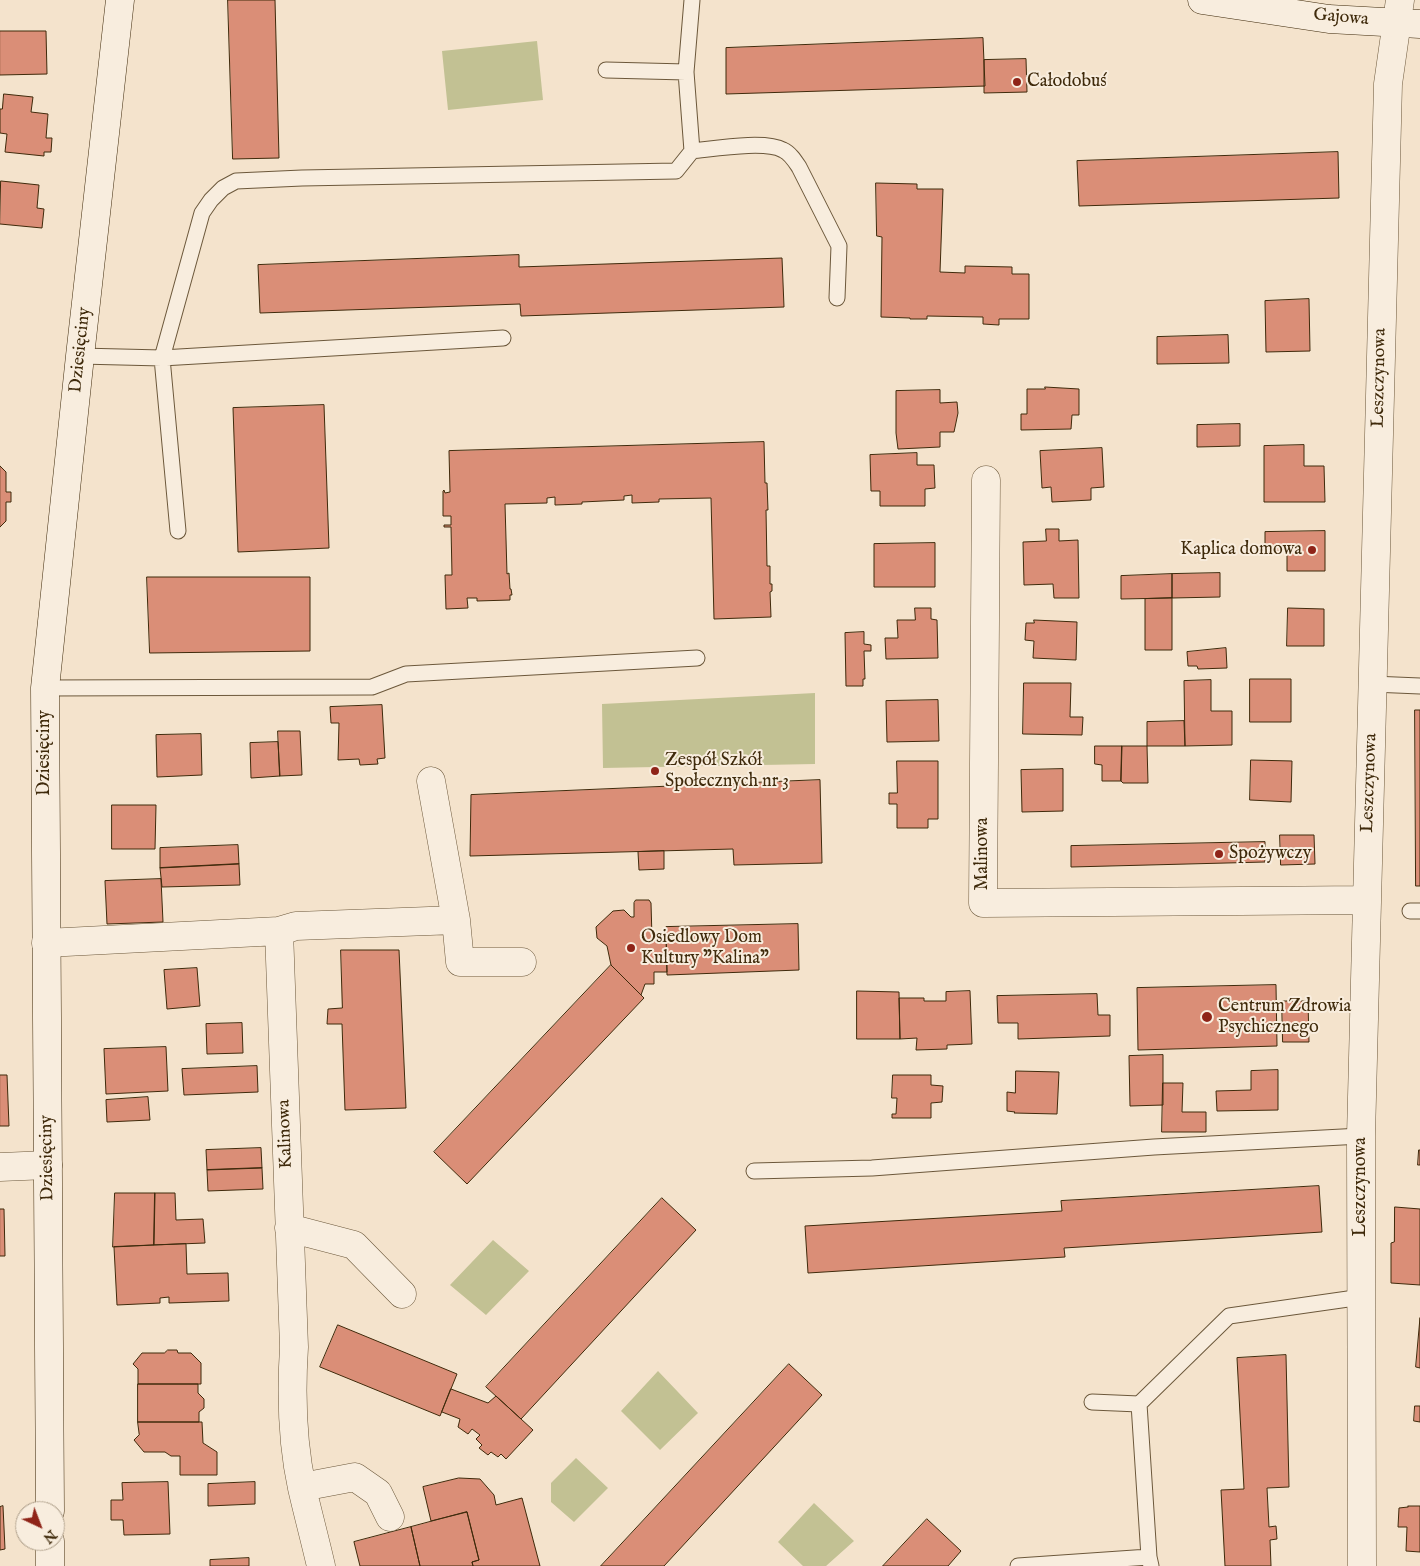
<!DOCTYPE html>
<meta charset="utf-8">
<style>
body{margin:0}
#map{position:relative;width:1420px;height:1566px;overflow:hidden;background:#f4e3cc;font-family:"IM FELL English",serif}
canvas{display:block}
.north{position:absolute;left:15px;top:1501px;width:50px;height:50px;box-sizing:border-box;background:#f8edde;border:1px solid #ae9f8a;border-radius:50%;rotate:137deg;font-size:14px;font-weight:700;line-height:20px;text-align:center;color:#3f2a0b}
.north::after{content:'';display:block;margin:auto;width:18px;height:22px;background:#8f2418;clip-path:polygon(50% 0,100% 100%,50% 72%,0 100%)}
</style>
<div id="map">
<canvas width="1420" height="1566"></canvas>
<div class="north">N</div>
</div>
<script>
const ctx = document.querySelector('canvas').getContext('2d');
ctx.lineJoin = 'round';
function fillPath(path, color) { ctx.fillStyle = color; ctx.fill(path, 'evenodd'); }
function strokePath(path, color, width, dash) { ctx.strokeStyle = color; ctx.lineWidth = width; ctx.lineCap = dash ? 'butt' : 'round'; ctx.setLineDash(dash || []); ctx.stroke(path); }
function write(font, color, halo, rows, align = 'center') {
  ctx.font = font + ' "IM FELL English",serif'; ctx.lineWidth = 4; ctx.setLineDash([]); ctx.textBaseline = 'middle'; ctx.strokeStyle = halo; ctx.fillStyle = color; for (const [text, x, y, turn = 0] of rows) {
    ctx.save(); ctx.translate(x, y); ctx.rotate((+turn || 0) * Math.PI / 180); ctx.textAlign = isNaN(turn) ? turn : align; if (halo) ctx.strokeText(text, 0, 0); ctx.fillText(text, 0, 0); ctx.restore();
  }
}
fillPath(new Path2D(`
 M537,41L543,100L448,110L442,51Z
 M815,693V764L603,768L602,704Z
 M493,1240L529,1271L486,1315L450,1285Z
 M658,1371L698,1413L660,1450L621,1411Z
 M576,1458L608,1488L574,1522L551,1502V1483Z
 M814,1503L854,1541L826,1566H803L778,1542Z`), '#c2c193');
const building = new Path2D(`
 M228,0H275L279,158L233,159Z
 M0,31H46L47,74L0,75Z
 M983,38L985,86L726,94V48Z
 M1026,59L1027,92L984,93V60Z
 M4,94L33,97L31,112L48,114L46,138H52L51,152H44V156L5,152L7,134L0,133V109H2Z
 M1338,152L1339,198L1079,206L1077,161Z
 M1,181L39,185L37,208L44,209L42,228L0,224Z
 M876,183L917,184V189H943L940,272L965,273V266L1012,267V274H1029V319H999V325L983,324V317L927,316V319H910V318L881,317L882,237L877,236Z
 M519,255V267L782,258L784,307L521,316L520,304L260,313L258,265Z
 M1309,299L1310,351L1266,352L1265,301Z
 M1228,335L1229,363L1157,364V337Z
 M1045,387L1079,389V415H1072L1071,429L1021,430V414H1027V389H1045Z
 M940,390V403L957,402L958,413L954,432H940V447L898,449L896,433V391Z
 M324,405L329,548L238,552L233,408Z
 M1240,424V446L1197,447V425Z
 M764,442L765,483H767L768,510H766L767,566H770V584H772V591L770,592L771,617L714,619L711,498L659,499V502L632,503V495L624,496V500L582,502V504L555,505V497L547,498V503L505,504L507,574L509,573L510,589H511L512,595H510V600L477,601V598H467L468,608L446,609L445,575H452L451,527H444V525H451V516H443V491L444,490L445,493L450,492L449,451Z
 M1304,445V466H1324L1325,502H1264V446Z
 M1102,448L1104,487L1091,488V500L1052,502L1051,487L1042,488L1040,451Z
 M917,453V465H934L935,488L925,489V506H880V491H871L870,455Z
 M0,466L6,472V492H11V502H6V521L0,527Z
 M1046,529H1059V541L1078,540L1079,598H1054L1053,584L1024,585L1023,542L1046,541Z
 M1325,531V571H1287V551H1265V532Z
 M935,543V587H874V544Z
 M1220,573V597L1172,598V574Z
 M1172,574V598L1121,599V576Z
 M147,577H310V651L150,653Z
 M1172,598V650H1145V599Z
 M915,608H931V619L937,620L938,658L886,659L885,638H898L897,620H915Z
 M1288,608L1324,609V646H1287Z
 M1034,620L1077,622L1076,660L1033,658L1034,641L1025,640L1026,623H1034Z
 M864,632V644L871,645V651H864L865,679H863V686H846L845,633Z
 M1226,648L1227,668L1198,669L1197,666H1188L1187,652Z
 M1250,679H1291V722H1250Z
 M1211,680V711H1232V745L1185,746L1184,681Z
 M1024,683H1071L1070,717H1083L1082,735L1023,734Z
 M938,700L939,741L887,742L886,701Z
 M382,705L385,758L377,759L378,764L360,765L359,759L338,760L339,723H331L330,707Z
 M1415,710H1420V886H1416Z
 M1184,721L1185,746H1147V722Z
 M278,731H300L302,775L280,776Z
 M201,734L202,775L157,777L156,735Z
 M278,742L280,776L251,778L250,743Z
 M1095,746H1122L1121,781H1102V765L1095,764Z
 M1122,746H1147L1148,783H1123L1121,781Z
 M1251,760L1292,761L1291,802L1250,800Z
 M897,761H938V819H928V828H897V804H889V793H897Z
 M1063,769V811L1022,812L1021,770Z
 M820,780L822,863L734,865L733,849L470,856L471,795Z
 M112,805H156L155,849H112Z
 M1280,835H1314L1315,864L1281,865Z
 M1265,842V862L1071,867V846Z
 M238,845L239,864L160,868V848Z
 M664,851V869L639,870L638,852Z
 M239,864L240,885L162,887L160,868Z
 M161,879L163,922L107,924L105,881Z
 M636,900H649L651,903L652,938L666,936L667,972H654V984H645L641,995L611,965L607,946L597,938L596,927L613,911L624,910L631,917H634V903Z
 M798,924L799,970L667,975L666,927Z
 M341,950H399L406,1108L345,1110L342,1024H327L328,1009L342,1008Z
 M611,965L644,998L467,1184L434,1152Z
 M197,968L200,1006L167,1009L164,970Z
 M1276,985L1277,1046L1138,1050L1137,988Z
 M857,991L899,992L900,1039H857Z
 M970,991L972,1044L947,1045V1049L916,1050L917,1038L900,1039L899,998H924V1001H946V992Z
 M1097,994L1098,1015H1110V1036L1018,1039V1023H998L997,996Z
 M1282,1001H1308L1309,1042H1283Z
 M242,1023L243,1053L207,1054L206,1024Z
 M166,1047L168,1091L106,1094L104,1049Z
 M1163,1055V1105L1130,1106L1129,1056Z
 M257,1066L258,1092L184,1095L182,1069Z
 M1278,1070V1110L1217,1111L1216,1091L1251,1090V1071Z
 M1016,1071L1059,1072L1057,1114L1014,1113L1015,1112L1007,1111V1092L1015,1093Z
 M0,1075H7L9,1126H0Z
 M893,1075H931V1085L943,1086L942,1102L931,1103V1118H892V1114H896L897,1098H892Z
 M1163,1083H1183L1182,1112H1206V1132H1162Z
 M148,1097L150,1120L107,1122L106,1100Z
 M261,1148L262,1168L207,1170L206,1150Z
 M1419,1150H1420V1165H1418Z
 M262,1168L263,1189L208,1191L207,1170Z
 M1319,1186L1322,1232L1064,1248L1065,1257L808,1273L805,1226L1062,1211L1061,1201Z
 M115,1193H155L154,1245L113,1247Z
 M155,1193H175L176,1220L203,1219L205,1243L154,1245Z
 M662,1198L696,1230L521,1419L486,1387Z
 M1395,1207L1420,1209V1285L1391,1283V1243L1394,1242Z
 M0,1209H4L5,1256H0Z
 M186,1244L187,1274L228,1273L229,1301L169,1303V1297L160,1298V1303L117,1305L114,1247Z
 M1420,1318V1368L1416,1367Z
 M338,1325L457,1374L440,1416L320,1367Z
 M168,1350H177L178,1353H191L201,1363V1384H138V1369L133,1364L142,1353H164Z
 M1286,1355L1289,1487L1267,1488L1269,1527L1276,1526L1277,1539L1270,1540L1271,1566H1225L1221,1490L1244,1489L1237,1358Z
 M789,1364L822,1395L664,1566H601Z
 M138,1384H198V1393L204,1399V1408L199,1412V1422H138Z
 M451,1389L488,1403L496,1396L533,1430L506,1459L501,1454L498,1457L491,1452L488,1455L479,1448L482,1445L476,1439L480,1435L472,1429L468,1434L458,1427L460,1419L442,1412Z
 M1415,1406H1420V1422L1414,1421Z
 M138,1422H202L203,1443L217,1452V1475H180V1456H171L165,1452H144L134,1440L139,1435Z
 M459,1478L480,1479L494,1495L496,1505L522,1498L540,1566H473L472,1562L479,1560L467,1512L431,1521L423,1487Z
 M168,1482L170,1534L124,1535L123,1520H111V1500H123L122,1483Z
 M255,1482V1504L208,1506V1484Z
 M3,1506L5,1549L0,1550V1507Z
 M1408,1506H1420V1552L1406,1551L1407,1527H1398L1399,1508L1408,1507Z
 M467,1512L479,1560L472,1562L473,1566H420L411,1527Z
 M927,1519L961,1551L948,1566H883Z
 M411,1527L420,1566H360L354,1542Z
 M249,1558V1566H210V1560Z`);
fillPath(building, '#da8e77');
strokePath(building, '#3f2a0b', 1);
const lane = new Path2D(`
 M606,70L686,72
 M692,151C713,149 765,140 783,150C790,153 795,161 799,167L839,246L837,298
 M80,356L162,358L503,338
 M178,531L162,358L202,213L211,200L223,188L236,181L302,178L676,171L692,151L686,72L692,0
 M1372,684L1420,686
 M45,688L372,687L406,674L697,658
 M1410,911H1420
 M754,1171L872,1168L1154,1147L1361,1136
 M1092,1402L1139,1404L1229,1316L1362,1297
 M1139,1404L1149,1557L1151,1566
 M1018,1566L1149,1557`);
const street = new Path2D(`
 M986,480L983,903L1367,900
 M456,920L460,962H522
 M279,931L296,926L456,920L431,781
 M46,943L279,931L294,1347C291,1394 292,1442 302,1488C308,1514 315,1540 321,1566
 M0,1167L48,1165
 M289,1228L354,1245L402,1294
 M302,1487L355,1477L378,1493L390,1517
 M1362,1566L1361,1136L1388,84L1400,0`);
const secondary = new Path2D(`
 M1202,0L1329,19L1420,24
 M50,1511L45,688L80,356L120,0
 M50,1541V1566`);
strokePath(lane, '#6c583b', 17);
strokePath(street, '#6c583b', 29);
strokePath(secondary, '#3f2a0b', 29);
strokePath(lane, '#f8edde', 15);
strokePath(street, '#f8edde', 28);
strokePath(secondary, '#f8edde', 28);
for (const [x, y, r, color] of [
 [1017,82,5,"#8f2418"],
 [1312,550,5,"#8f2418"],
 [655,771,5,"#8f2418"],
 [1219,854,5,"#8f2418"],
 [631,948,5,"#8f2418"],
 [1207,1017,6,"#8f2418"]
]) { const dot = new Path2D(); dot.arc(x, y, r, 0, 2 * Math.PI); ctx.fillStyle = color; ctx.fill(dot); strokePath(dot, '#f8edde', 2); }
write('18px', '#3f2a0b', '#f8edde', [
 ["Gajowa",1341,18,5],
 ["Dziesięciny",81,350,-84],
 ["Leszczynowa",1380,378,-89],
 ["Dziesięciny",45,753,-90],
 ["Leszczynowa",1370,783,-88],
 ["Malinowa",983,854,-90],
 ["Kalinowa",286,1134,-92],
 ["Dziesięciny",48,1158,-91],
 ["Leszczynowa",1361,1187,-90]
]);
write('18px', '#3f2a0b', '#f8edde', [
 ["Całodobuś",1027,82],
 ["Kaplica domowa",1302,550,"right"],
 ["Zespół Szkół",665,761],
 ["Społecznych nr 3",665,782],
 ["Spożywczy",1229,854],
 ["Osiedlowy Dom",641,938],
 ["Kultury \"Kalina\"",641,959],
 ["Centrum Zdrowia",1218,1007],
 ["Psychicznego",1218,1028]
], 'left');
</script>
